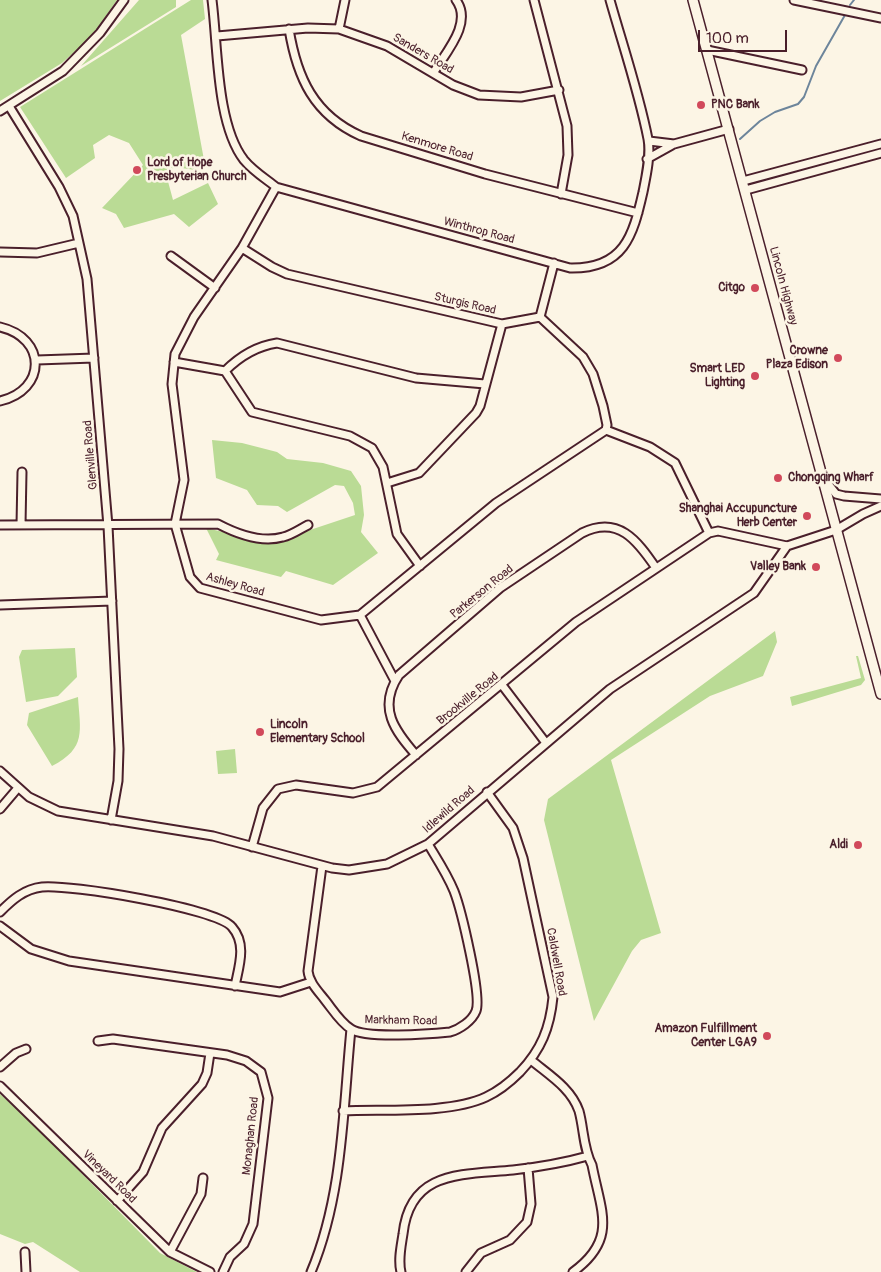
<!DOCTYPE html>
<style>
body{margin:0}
#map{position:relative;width:881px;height:1272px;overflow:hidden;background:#fcf5e5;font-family:Pangolin,sans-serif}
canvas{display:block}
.scale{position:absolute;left:698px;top:30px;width:89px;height:22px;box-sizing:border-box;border:2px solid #4a1f2b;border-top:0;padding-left:6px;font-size:15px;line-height:18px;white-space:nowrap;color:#4a1f2b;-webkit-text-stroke:4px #fcf5e5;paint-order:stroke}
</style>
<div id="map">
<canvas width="881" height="1272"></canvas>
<div class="scale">100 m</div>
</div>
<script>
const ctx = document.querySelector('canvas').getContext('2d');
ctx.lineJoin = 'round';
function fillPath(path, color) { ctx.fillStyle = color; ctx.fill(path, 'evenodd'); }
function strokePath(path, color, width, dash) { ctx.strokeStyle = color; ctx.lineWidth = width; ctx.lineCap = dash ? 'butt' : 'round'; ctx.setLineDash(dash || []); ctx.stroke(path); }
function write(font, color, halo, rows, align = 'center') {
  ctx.font = font + ' Pangolin,sans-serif'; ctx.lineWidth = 5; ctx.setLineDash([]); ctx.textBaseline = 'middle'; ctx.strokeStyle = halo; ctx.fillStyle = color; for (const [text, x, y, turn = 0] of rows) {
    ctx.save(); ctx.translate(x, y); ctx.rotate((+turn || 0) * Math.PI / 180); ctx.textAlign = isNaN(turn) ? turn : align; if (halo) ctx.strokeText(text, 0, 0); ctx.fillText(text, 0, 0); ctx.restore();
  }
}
fillPath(new Path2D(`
 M0,0H117L92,36L62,63L0,101Z
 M139,0H176V7L81,66Z
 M191,0H203L205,19L181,35L204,160L196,170L174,167L166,174L173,200L208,183L218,204L189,227L174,214L124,228L116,214L102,208L143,165L129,143L109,135L93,145L95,158L66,178L20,107Z
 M212,440L242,443L277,452L287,459L323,463L351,471L361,486L364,515L361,532L378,553L333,585L286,571L281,577L216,560L219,554L206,528L271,543L355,515L353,503L344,486L335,485L287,512L278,506L257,505L247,490L216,478Z
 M775,631L777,642L763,676L710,696L611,760L661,933L641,940L632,951L594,1021L544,820L548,799Z
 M75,648L77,677L58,696L26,702L19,657L22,650Z
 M856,656H858L865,680L861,685L792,706L790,697L861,678Z
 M78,697C80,731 87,748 52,766L27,725L29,713Z
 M235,749L237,773L218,774L216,751Z
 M0,1094L25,1116L160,1253L197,1272H80L33,1242L25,1244L0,1234Z`), '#badb95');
strokePath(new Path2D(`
 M850,5L854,0
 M740,139L760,121L775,112L798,104L804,97L816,66L845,15`), '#6d859b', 2);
const minor = new Path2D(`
 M212,0C218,46 216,124 244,160C253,171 266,179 276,187L570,268C624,269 633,236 643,192C646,177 651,155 648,139C639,93 623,46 610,0
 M534,0L567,126L568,155L561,194
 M794,0L881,18
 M289,29C297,78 314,115 361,136L485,174L638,213
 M339,29L345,0
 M217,36L308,28L339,29L387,46L453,85L479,95L521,97L559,90
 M707,50L802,70
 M434,72C446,52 473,23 456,0
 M9,106L59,187L73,216L87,279L108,526L119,749L118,781L111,820
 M0,111L63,71L100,33L124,0
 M649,141L674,144
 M647,159L674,144L729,129
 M743,181L881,144
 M276,187L242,248L194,317L175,354L172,384L184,480L175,524L190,577L200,588L321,620L360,615L496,503L606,430
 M746,190L881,153
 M242,248L272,267L287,274L502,324L540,317
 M0,252L37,253L79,243
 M171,256L215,288
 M540,317L583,357L593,374L603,406L607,425L606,430
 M540,317L554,263
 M0,327C47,338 47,390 0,401
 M37,360L94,358
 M174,362L225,371
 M225,371L252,412L350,436L372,448L383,467L397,534L420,566
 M225,371C239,357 257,346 277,343L416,378L485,384
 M606,430L650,447L675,463L709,533
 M824,479L836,494L844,496L881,499
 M387,483L419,473L476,413L480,406L502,324
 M0,525L218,524C237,534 262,543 283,537C292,535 300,529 308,525
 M21,525L22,472
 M0,605L112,601
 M360,615L395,681
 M502,685L546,743
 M416,755C395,731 377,708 399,675L500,588L582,533C618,515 637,540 656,568
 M0,771L29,797L58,811L213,836L332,868L349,870L387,864L428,844L610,689L754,593L787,546
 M0,809L17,789
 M252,847L263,808L278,789L296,785L353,793L377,787L576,622L709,533L718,531L787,546L836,530L863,514L881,506
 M322,866L308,971C309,982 318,991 325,1000C333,1010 340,1022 351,1029C366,1039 430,1034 450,1032C460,1029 472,1021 476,1011C482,996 461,909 454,891C447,874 437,859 428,844
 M0,912C12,900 24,889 42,887C69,884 216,908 232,927C247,944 239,966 235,986
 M0,926L31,949L69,961L280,992L311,982
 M98,1041L113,1039L227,1055L246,1061L261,1072L268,1098L253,1224L244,1244L230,1257L223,1272
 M531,1060C549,1075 571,1088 579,1111C584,1129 583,1148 592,1165C601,1212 618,1239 573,1272
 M0,1067L16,1053L26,1049
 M0,1086L170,1252L210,1272
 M343,1111C384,1109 450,1114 486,1097C499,1091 510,1082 520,1072C541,1050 550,1028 553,997L523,858L513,828L487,792
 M117,1201L143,1172L162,1128L202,1084L207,1073L210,1053
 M25,1252L26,1272
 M170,1252L201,1194L203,1178
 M311,1272C343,1196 343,1110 351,1029
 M401,1272C398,1260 401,1247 403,1234C410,1170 462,1175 513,1170C539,1167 563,1163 588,1156
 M466,1272L481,1253L510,1240L527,1222L531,1204L528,1168`);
const major = new Path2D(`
 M693,0L881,694`);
strokePath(minor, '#4a1f2b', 11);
strokePath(major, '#4a1f2b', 12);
strokePath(minor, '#fcf5e5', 7);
strokePath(major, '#fcf5e5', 9);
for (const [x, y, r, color] of [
 [701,105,5,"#d1495b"],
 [137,170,5,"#d1495b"],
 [755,288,5,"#d1495b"],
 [838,358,5,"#d1495b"],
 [755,376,5,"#d1495b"],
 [778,478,5,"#d1495b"],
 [807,516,5,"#d1495b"],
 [816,567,5,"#d1495b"],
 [260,732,5,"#d1495b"],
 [858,845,5,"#d1495b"],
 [767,1036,5,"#d1495b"]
]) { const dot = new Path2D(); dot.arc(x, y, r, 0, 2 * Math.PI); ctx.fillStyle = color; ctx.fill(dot); strokePath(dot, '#fcf5e5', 2); }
write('12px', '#4a1f2b', '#fcf5e5', [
 ["Sanders Road",423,54,30],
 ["Kenmore Road",437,147,17],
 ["Winthrop Road",479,231,15],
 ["Lincoln Highway",783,286,75],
 ["Sturgis Road",465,304,13],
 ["Glenville Road",91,455,-95],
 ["Ashley Road",235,585,16],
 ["Parkerson Road",482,592,-39],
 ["Brookville Road",468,699,-39],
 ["Idlewild Road",449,810,-41],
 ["Caldwell Road",556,962,80],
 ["Markham Road",401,1021,1],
 ["Monaghan Road",251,1136,-84],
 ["Vineyard Road",109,1177,44]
]);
write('bold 12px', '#4a1f2b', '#fcf5e5', [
 ["PNC Bank",711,105,"left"],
 ["Lord of Hope",147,163,"left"],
 ["Presbyterian Church",147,177,"left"],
 ["Citgo",745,288],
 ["Crowne",828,351],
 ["Plaza Edison",828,365],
 ["Smart LED",745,369],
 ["Lighting",745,383],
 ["Chongqing Wharf",788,478,"left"],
 ["Shanghai Accupuncture",797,509],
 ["Herb Center",797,523],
 ["Valley Bank",806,567],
 ["Lincoln",270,725,"left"],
 ["Elementary School",270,739,"left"],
 ["Aldi",848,845],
 ["Amazon Fulfillment",757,1029],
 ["Center LGA9",757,1043]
], 'right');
</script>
